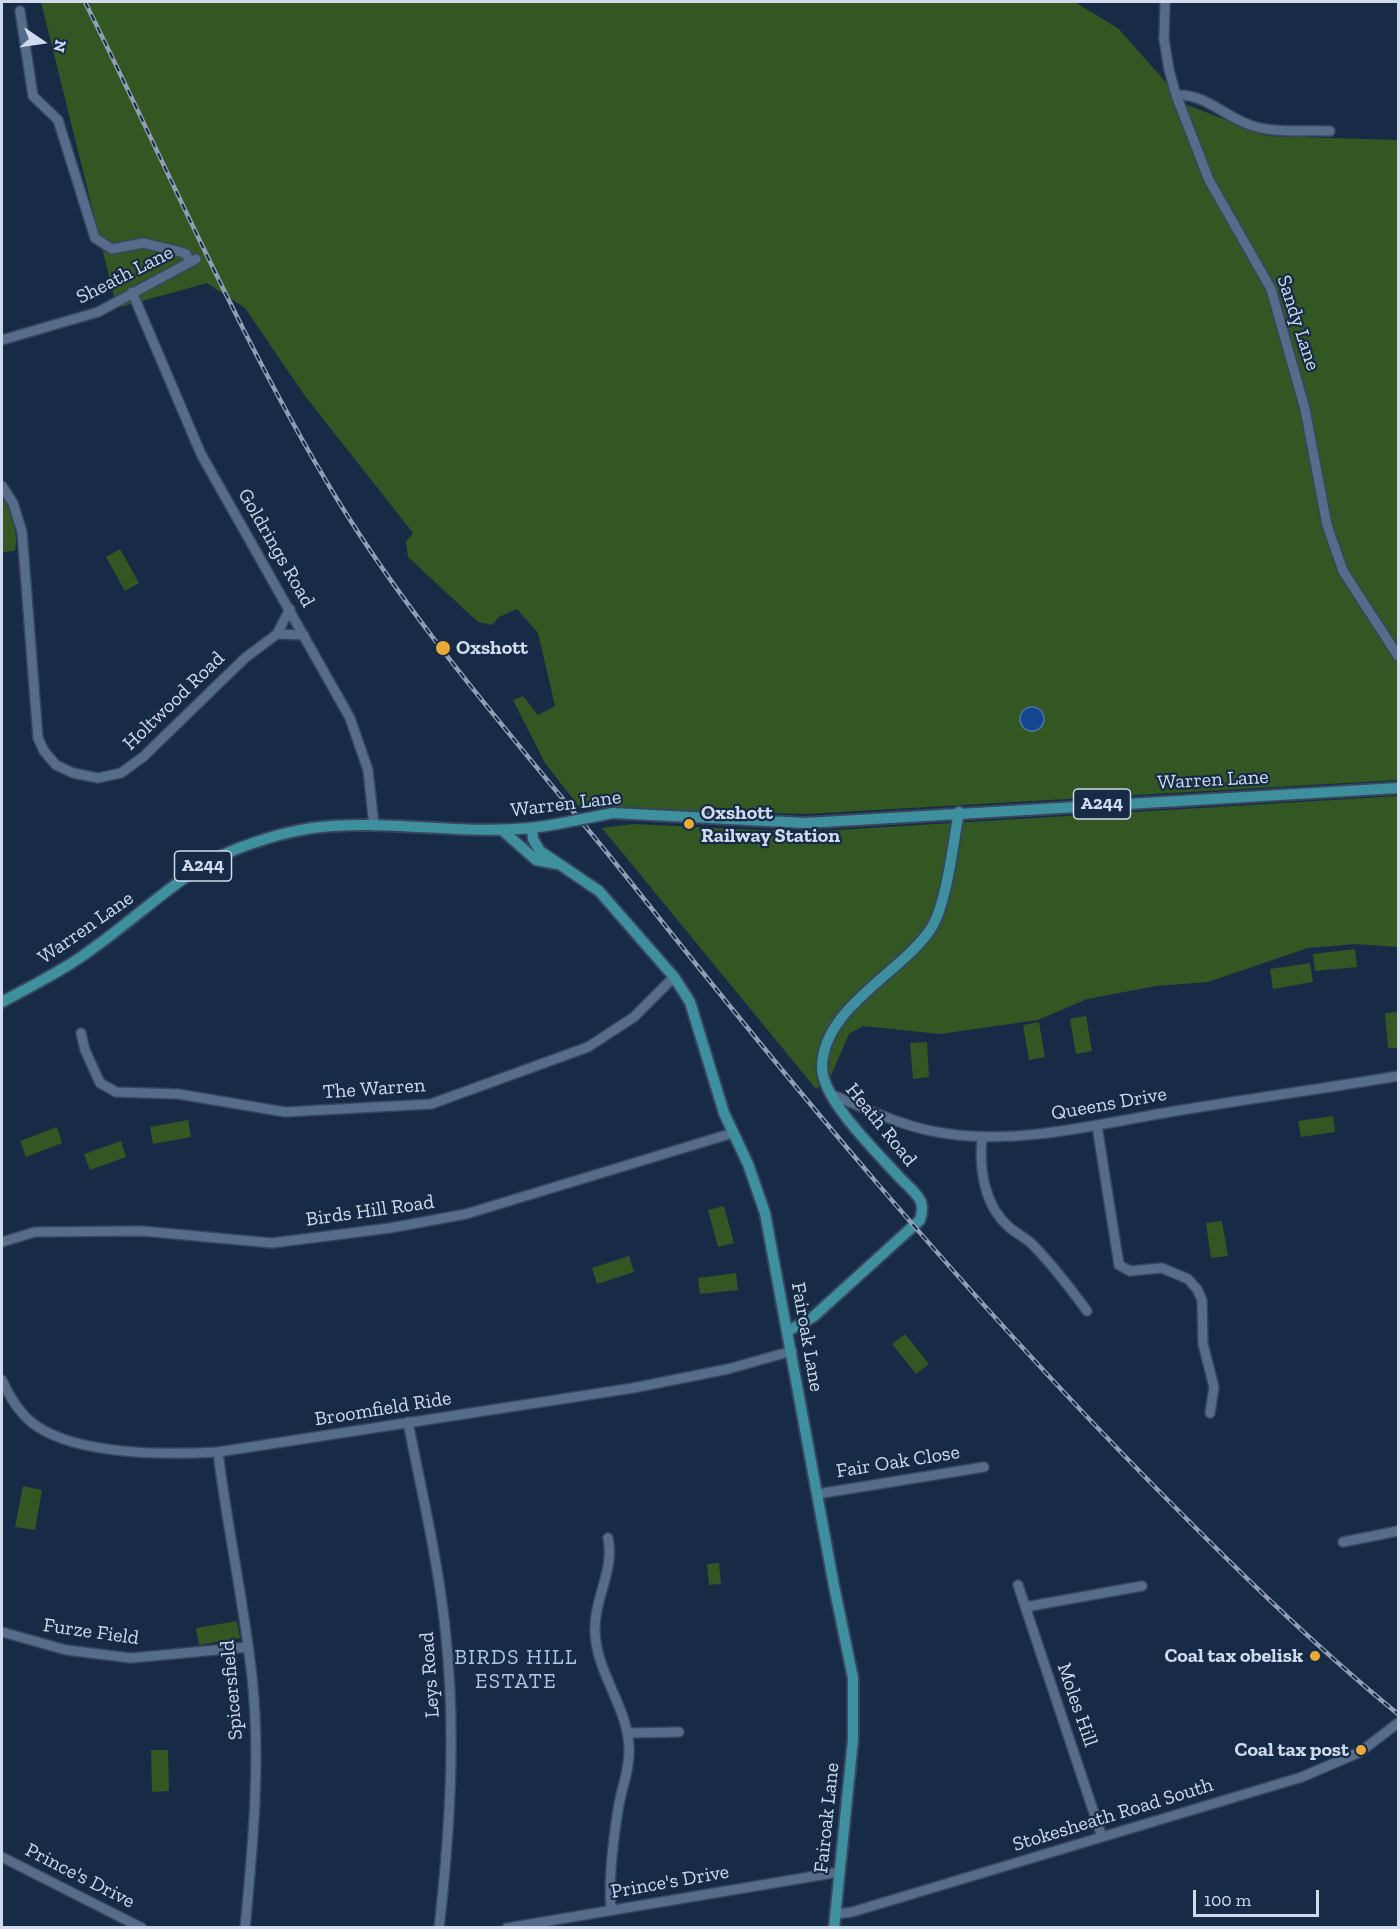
<!DOCTYPE html>
<style>
body{margin:0}
#map{position:relative;width:1400px;height:1929px;overflow:hidden;background:#172a46;font-family:"Zilla Slab",serif}
canvas{display:block}
.frame{position:absolute;inset:0;border:3px solid #cfdbed;pointer-events:none}
.north{position:absolute;left:12px;top:12px;width:60px;height:60px;-webkit-text-stroke:4px #172a46;paint-order:stroke;rotate:103deg;font-size:16px;font-weight:700;line-height:24px;text-align:center;color:#cfdbed}
.north::after{content:'';display:block;margin:auto;width:21px;height:27px;background:#cfdbed;clip-path:polygon(50% 0,100% 100%,50% 72%,0 100%)}
.scale{position:absolute;left:1193px;top:1890px;width:126px;height:27px;box-sizing:border-box;border:3px solid #cfdbed;border-top:0;padding-left:8px;font-size:18px;line-height:21px;white-space:nowrap;color:#cfdbed;-webkit-text-stroke:4px #172a46;paint-order:stroke}
</style>
<div id="map">
<canvas width="1400" height="1929"></canvas>
<div class="frame"></div>
<div class="north">N</div>
<div class="scale">100 m</div>
</div>
<script>
const ctx = document.querySelector('canvas').getContext('2d');
ctx.lineJoin = 'round';
function fillPath(path, color) { ctx.fillStyle = color; ctx.fill(path, 'evenodd'); }
function strokePath(path, color, width, dash) { ctx.strokeStyle = color; ctx.lineWidth = width; ctx.lineCap = dash ? 'butt' : 'round'; ctx.setLineDash(dash || []); ctx.stroke(path); }
function write(font, color, halo, rows, align = 'center') {
  ctx.font = font + ' "Zilla Slab",serif'; ctx.lineWidth = 4.5; ctx.setLineDash([]); ctx.textBaseline = 'middle'; ctx.strokeStyle = halo; ctx.fillStyle = color; for (const [text, x, y, turn = 0] of rows) {
    ctx.save(); ctx.translate(x, y); ctx.rotate((+turn || 0) * Math.PI / 180); ctx.textAlign = isNaN(turn) ? turn : align; if (halo) ctx.strokeText(text, 0, 0); ctx.fillText(text, 0, 0); ctx.restore();
  }
}
fillPath(new Path2D(`
 M41,2H1075L1119,29L1185,104L1267,136L1398,140V780L807,814L580,808L545,763L513,700L523,696L538,715L555,706L538,633L517,609L499,617L492,625L478,622L408,557L406,542L413,533L305,396L245,308L207,283L117,308Z
 M2,494C11,512 19,531 15,551L2,552Z
 M120,549L139,583L125,591L106,557Z
 M1398,796V947L1356,944L1308,948L1208,982L1156,986L1087,999L1038,1020L940,1034L863,1026L849,1034L829,1080L816,1089L602,828L634,824L803,832Z
 M1355,949L1357,967L1315,971L1313,954Z
 M1310,963L1313,982L1273,989L1270,969Z
 M1398,1012V1048H1388L1385,1013Z
 M1086,1016L1092,1051L1076,1054L1070,1019Z
 M1039,1022L1045,1057L1029,1060L1023,1025Z
 M927,1042L929,1077L913,1079L910,1043Z
 M1333,1116L1335,1132L1301,1137L1298,1121Z
 M188,1120L191,1137L153,1144L150,1127Z
 M57,1127L62,1143L26,1157L20,1141Z
 M121,1141L126,1157L90,1170L84,1154Z
 M724,1206L734,1243L718,1247L708,1210Z
 M1222,1221L1228,1256L1211,1258L1206,1223Z
 M629,1256L634,1272L597,1284L592,1268Z
 M736,1273L738,1290L700,1294L698,1278Z
 M905,1334L929,1364L916,1374L892,1344Z
 M23,1486L42,1490L35,1530L15,1527Z
 M719,1563L721,1584L709,1585L707,1564Z
 M237,1621L240,1638L199,1645L196,1628Z
 M151,1750H168L169,1791L152,1792Z`), '#325723');
const water = new Path2D(`
 M1020 719a12 12 0 1 1 24 0a12 12 0 1 1-24 0Z`);
fillPath(water, '#14488e');
strokePath(water, '#4c74aa', 1.5);
const minor = new Path2D(`
 M1165,2L1164,39L1169,70L1176,95L1209,180L1271,289L1305,409L1327,525L1343,571L1398,656
 M20,11L33,96L58,120L95,238L112,249L143,243L181,252L186,254L190,262
 M1176,95C1209,94 1225,119 1256,127C1278,133 1307,130 1330,131
 M132,292L201,454L350,718L368,770L374,826
 M2,340L98,312L196,259
 M2,486L13,503L22,532L38,738L44,751L56,765L73,773L98,778L121,773L143,757L245,658L277,634L290,609
 M277,634L304,635
 M81,1033L85,1050L100,1083L116,1092L178,1094L285,1112L431,1104L588,1047L634,1017L674,977
 M830,1094C870,1110 906,1129 950,1134C1024,1144 1097,1124 1170,1112C1246,1099 1322,1089 1398,1076
 M1097,1126L1119,1265L1130,1271L1162,1268L1188,1279L1197,1289L1202,1300L1203,1344L1214,1387L1210,1413
 M982,1138C979,1169 984,1205 1009,1227C1017,1234 1028,1239 1035,1247C1054,1267 1071,1289 1087,1311
 M2,1242L35,1232L142,1231L272,1243L390,1228L466,1214L733,1133
 M2,1380C10,1398 21,1416 38,1427C81,1455 167,1455 218,1452L633,1388L728,1369L792,1351
 M408,1422C422,1494 439,1564 446,1637C456,1734 450,1831 439,1928
 M218,1452C227,1527 244,1602 252,1677C261,1760 253,1845 245,1928
 M817,1494L984,1467
 M608,1538C615,1570 594,1598 595,1631C596,1673 628,1707 629,1748C630,1770 621,1789 618,1810C613,1842 608,1879 611,1910
 M1343,1542L1398,1531
 M1018,1585L1102,1837
 M1025,1607L1142,1586
 M2,1632L66,1650L131,1658L248,1647
 M628,1733L679,1732
 M2,1857L142,1928
 M835,1914L852,1912L1302,1777L1360,1752L1398,1723
 M507,1928L839,1872`);
const major = new Path2D(`
 M613,813L806,823L1398,788
 M532,829L533,839L540,851L599,891L674,977L690,1002L724,1113L748,1164L765,1213L834,1586L853,1678V1740L834,1928
 M502,830L536,860L557,864
 M2,1002C31,986 61,972 88,952C125,926 159,895 197,869C225,850 278,833 312,828C393,817 476,840 557,824
 M788,1331L813,1317L920,1220C922,1214 923,1208 921,1202C917,1193 907,1185 900,1178C878,1153 823,1101 822,1068C822,1007 904,972 932,927C947,902 953,843 959,812`);
strokePath(minor, '#37465d', 12);
strokePath(major, '#37465d', 14);
strokePath(minor, '#566c8b', 9);
strokePath(major, '#3f909e', 10);
const rail = new Path2D(`
 M85,2C168,168 240,340 337,499C421,636 529,755 629,880C794,1089 964,1293 1151,1483C1230,1563 1311,1643 1398,1714`);
strokePath(rail, '#909fb4', 4.5);
strokePath(rail, '#172a46', 2, [7]);
const majorBridge = new Path2D(`
 M557,824L613,813`);
strokePath(majorBridge, '#37465d', 14, []);
strokePath(majorBridge, '#3f909e', 10);
for (const [x, y, r, color] of [
 [443,648,8,"#eaaa38"],
 [689,824,6,"#eaaa38"],
 [1315,1656,6,"#eaaa38"],
 [1361,1750,6,"#eaaa38"]
]) { const dot = new Path2D(); dot.arc(x, y, r, 0, 2 * Math.PI); ctx.fillStyle = color; ctx.fill(dot); strokePath(dot, '#172a46', 2); }
for (const [x, y, w] of [
 [1102,804,57],
 [203,866,57]
]) { const box = new Path2D(); box.roundRect(x - w / 2, y - 15, w, 30, 4.5); ctx.fillStyle = '#172a46'; ctx.fill(box); strokePath(box, '#cfdbed', 1.5); }
write('bold 18px', '#cfdbed', null, [
 ["A244",1102,804],
 ["A244",203,866]
]);
write('20px', '#cfdbed', '#172a46', [
 ["Sheath Lane",125,275,-27],
 ["Sandy Lane",1298,323,72],
 ["Goldrings Road",276,548,60],
 ["Holtwood Road",174,701,-44],
 ["Warren Lane",1213,780,-3],
 ["Warren Lane",566,804,-7],
 ["Warren Lane",86,928,-35],
 ["The Warren",374,1089,-4],
 ["Queens Drive",1109,1104,-10],
 ["Heath Road",881,1125,51],
 ["Birds Hill Road",370,1211,-8],
 ["Fairoak Lane",807,1337,80],
 ["Broomfield Ride",383,1409,-9],
 ["Fair Oak Close",898,1462,-9],
 ["Furze Field",91,1632,8],
 ["Leys Road",430,1675,-94],
 ["Spicersfield",232,1690,-95],
 ["Moles Hill",1077,1705,71],
 ["Stokesheath Road South",1113,1815,-17],
 ["Fairoak Lane",827,1818,-84],
 ["Prince's Drive",80,1876,27],
 ["Prince's Drive",670,1882,-10]
]);
write('bold 20px', '#cfdbed', '#172a46', [
 ["Oxshott",456,648],
 ["Oxshott",701,813],
 ["Railway Station",701,836],
 ["Coal tax obelisk",1303,1656,"right"],
 ["Coal tax post",1349,1750,"right"]
], 'left');
ctx.letterSpacing = '1.5px';
write('21px', '#adc5e8', '#172a46', [
 ["BIRDS HILL",516,1658],
 ["ESTATE",516,1682]
]);
ctx.letterSpacing = '0px';
</script>
